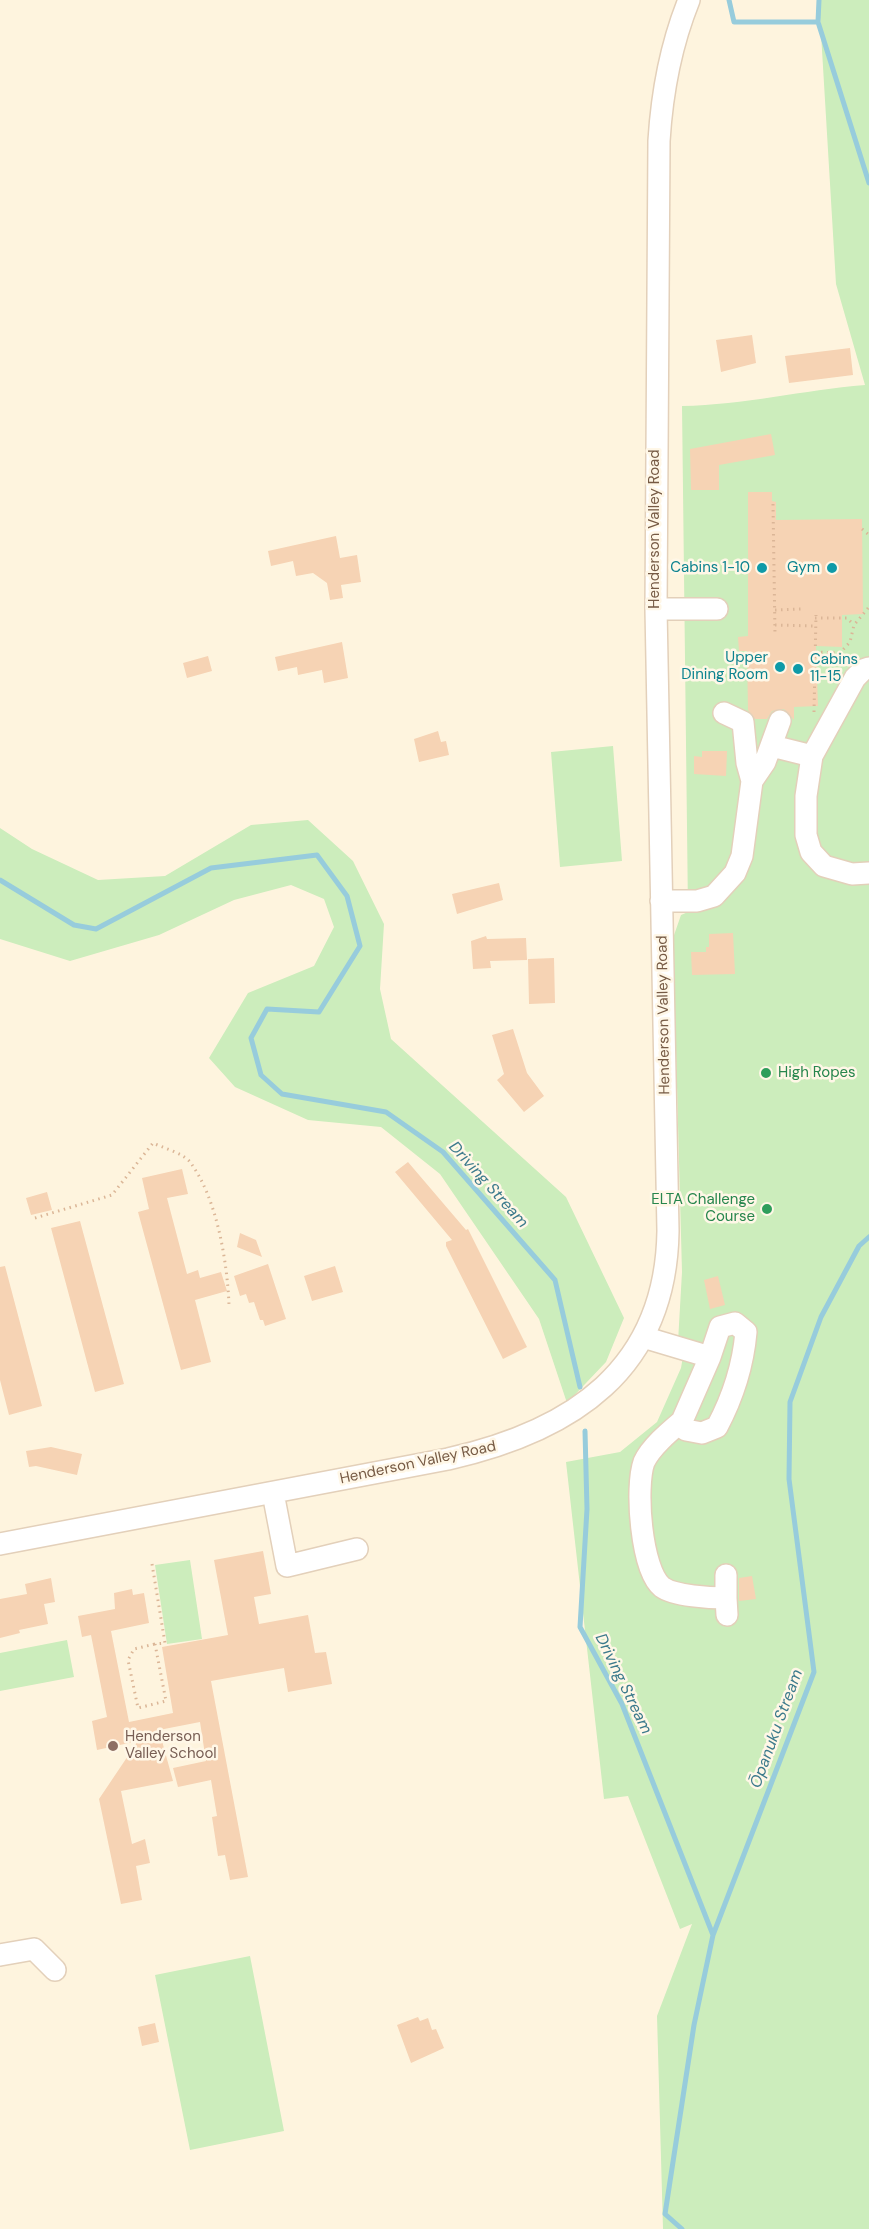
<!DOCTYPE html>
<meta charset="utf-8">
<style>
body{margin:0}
canvas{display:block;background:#fef4de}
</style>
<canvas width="869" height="2229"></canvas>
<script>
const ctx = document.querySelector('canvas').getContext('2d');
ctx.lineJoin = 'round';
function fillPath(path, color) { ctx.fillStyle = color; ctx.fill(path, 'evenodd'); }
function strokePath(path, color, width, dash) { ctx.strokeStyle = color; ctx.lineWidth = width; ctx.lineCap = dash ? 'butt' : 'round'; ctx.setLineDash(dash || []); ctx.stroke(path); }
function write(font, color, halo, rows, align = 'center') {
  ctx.font = font + ' "DM Sans",sans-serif'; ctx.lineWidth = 5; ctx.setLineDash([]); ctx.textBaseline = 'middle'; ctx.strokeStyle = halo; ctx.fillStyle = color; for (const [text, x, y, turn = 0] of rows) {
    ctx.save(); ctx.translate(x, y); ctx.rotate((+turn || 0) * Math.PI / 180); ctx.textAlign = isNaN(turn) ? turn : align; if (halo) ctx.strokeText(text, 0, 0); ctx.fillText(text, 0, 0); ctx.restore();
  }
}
fillPath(new Path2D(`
 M819,0H869V2229H663L657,2016L692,1924L680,1929L628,1796L604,1799L566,1462L620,1452L657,1422L681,1368L685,1344L678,1342L682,1272L673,938L681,915L688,912L682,406C744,405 803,390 865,385L836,284Z
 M613,746L622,861L560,867L551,752Z
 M308,820L353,861L384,924L380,989L391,1039L566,1197L624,1318L606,1362L567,1403L539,1319L440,1174L381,1127L308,1120L235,1087L209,1058L248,993L314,966L334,927L324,899L291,885L234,900L159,935L70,961L0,939V828L32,849L98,880L165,876L251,825Z
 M190,1560L202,1639L167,1644L155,1565Z
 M67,1640L74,1677L0,1691V1653Z
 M250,1956L284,2131L190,2150L155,1975Z`), '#ccedbc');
strokePath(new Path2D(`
 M729,0L734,22H818
 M819,0L818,22L869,183
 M0,880L74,925L96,929L211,868L317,855L347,896L360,946L319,1012L267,1009L251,1038L261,1075L282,1094L386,1112L443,1152L555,1280L580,1387
 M585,1431L587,1509L580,1627L622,1704L713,1935
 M682,2229L665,2214L694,2025L713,1935L814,1672L789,1479L790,1402L821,1317L859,1246L869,1237`), '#97ccdc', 5);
fillPath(new Path2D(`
 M752,335L756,363L721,372L716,340Z
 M850,348L853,375L789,383L785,356Z
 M771,434L775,455L719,465V490H691L690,449Z
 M748,492H772V501L776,502V520L862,519L863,614L842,615V647L816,646L818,706L794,707V720L784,709L772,711L767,719H755L748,710L747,651H739L738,637L748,636Z
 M336,536L340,558L357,555L361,582L341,585L343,598L330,600L327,583L313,573L296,576L293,561L271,566L268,551Z
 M342,642L348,678L324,683L322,670L298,675L297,667L278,671L275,657Z
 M208,656L212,671L187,678L183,663Z
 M438,731L441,742L446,741L449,755L419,762L414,739Z
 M702,751H727L726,776L694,774V756L702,757Z
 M499,883L503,900L457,914L452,894Z
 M733,933L735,974L692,975L691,952H706V947H709V934Z
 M486,936L487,939L526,938L527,960L490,961L491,968L473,969L471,941Z
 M554,958L555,1003L529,1004L528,959Z
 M513,1029L527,1073L544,1096L524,1112L497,1080L504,1074L492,1035Z
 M408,1162L466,1230L468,1229L527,1347L503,1359L446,1246V1242L452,1240L395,1172Z
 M182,1169L188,1194L167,1198L187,1274L198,1270L200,1278L221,1272L227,1291L195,1300L211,1362L181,1370L138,1212L149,1209L142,1178Z
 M47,1192L52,1210L31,1215L26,1198Z
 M80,1221L124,1384L95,1392L51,1228Z
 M240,1233L256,1240L262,1257L237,1247Z
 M268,1264L286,1319L265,1326L263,1320H260L254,1302L249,1303L246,1294L240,1296L234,1276Z
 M5,1266L42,1406L9,1415L0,1380V1267Z
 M335,1266L343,1292L312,1301L304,1276Z
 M718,1276L725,1305L710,1309L704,1280Z
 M51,1447L82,1454L77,1475L36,1466L29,1467L26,1451Z
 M263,1551L271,1594L254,1597L259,1624L308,1615L315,1653L326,1652L332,1684L288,1692L284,1668L211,1681L248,1877L230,1880L225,1855L218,1856L212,1817L217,1816L211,1780L178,1787L173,1768L206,1761L200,1722L159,1730L173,1781L121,1791L132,1844L145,1839L150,1863L136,1866L142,1900L121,1904L99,1799L138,1741L97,1750L92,1721L107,1717L91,1635L82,1637L78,1616L115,1609L114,1593L132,1589L133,1595L144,1593L149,1623L111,1631L129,1722L173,1713L162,1647L228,1635L214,1560Z
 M752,1576L756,1599L739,1601V1578Z
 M51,1578L55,1602L44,1604L48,1624L19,1630L20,1633L0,1638V1599L27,1594L25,1584Z
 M418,2017L420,2021L428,2018L432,2030L436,2029L444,2048L411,2063L397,2025Z
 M155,2023L159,2042L142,2046L138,2027Z`), '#f6d3b4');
const minor = new Path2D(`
 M656,609H717
 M869,668L863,670L855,678L812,756L806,796V835L811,852L824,866L852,874L869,873
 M772,746L812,756
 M752,781L765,762L780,721
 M661,901H697L714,896L735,873L742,856L752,781L747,763L743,722L724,713
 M643,1337L710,1357L720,1327L735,1323L746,1332C743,1366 733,1397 717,1427L702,1433L686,1430L682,1421L710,1357
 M682,1421C669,1432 651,1447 644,1462C635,1487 641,1570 662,1587C674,1596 711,1598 726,1598L727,1615
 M273,1493L287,1566L357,1549
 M0,1544L448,1459C572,1431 666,1370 668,1231L656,609L659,141C662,92 670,47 689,0
 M726,1575V1598
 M0,1955L34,1949L55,1970`);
strokePath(minor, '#e3d0ba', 24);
strokePath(new Path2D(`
 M773,504L775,634
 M862,529L869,535
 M775,610L802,609
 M815,618H847L854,625
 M775,625L814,626
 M815,652L840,653L850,642L854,625L869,607
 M840,653L841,666
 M814,712L816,615
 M35,1218L112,1195L153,1143C163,1148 183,1153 190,1162C217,1198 227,1261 229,1304
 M152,1564L165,1643L155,1644L166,1701L138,1708L128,1660L134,1649L155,1644`), '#dbb697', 3, [1.5, 4.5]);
strokePath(minor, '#fff', 21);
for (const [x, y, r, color] of [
 [762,568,6,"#0f9aa8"],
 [832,568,6,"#0f9aa8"],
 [780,667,6,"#0f9aa8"],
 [798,669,6,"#0f9aa8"],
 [766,1073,6,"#2e9e5b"],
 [767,1209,6,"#2e9e5b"],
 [113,1746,6,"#8d6e63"]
]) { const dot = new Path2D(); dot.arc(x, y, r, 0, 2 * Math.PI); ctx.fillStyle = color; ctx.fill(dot); strokePath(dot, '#fff7e7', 2); }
write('15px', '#765a44', '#fff7e7', [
 ["Henderson Valley Road",655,529,-90],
 ["Henderson Valley Road",664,1015,-91],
 ["Henderson Valley Road",418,1463,-12]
]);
write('15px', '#0d838f', '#fff7e7', [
 ["Cabins 1-10",750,568],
 ["Gym",820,568],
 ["Upper",768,658],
 ["Dining Room",768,675],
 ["Cabins",810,660,"left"],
 ["11-15",810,677,"left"]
], 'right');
write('15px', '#27864d', '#fff7e7', [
 ["High Ropes",778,1073],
 ["ELTA Challenge",755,1200,"right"],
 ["Course",755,1217,"right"]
], 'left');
write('15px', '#785e54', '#fff7e7', [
 ["Henderson",125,1737],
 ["Valley School",125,1754]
], 'left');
write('italic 16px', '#3c7a8c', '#fff7e7', [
 ["Driving Stream",488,1185,48],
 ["Driving Stream",623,1684,64],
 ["Ōpanuku Stream",777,1729,-70]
]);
</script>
